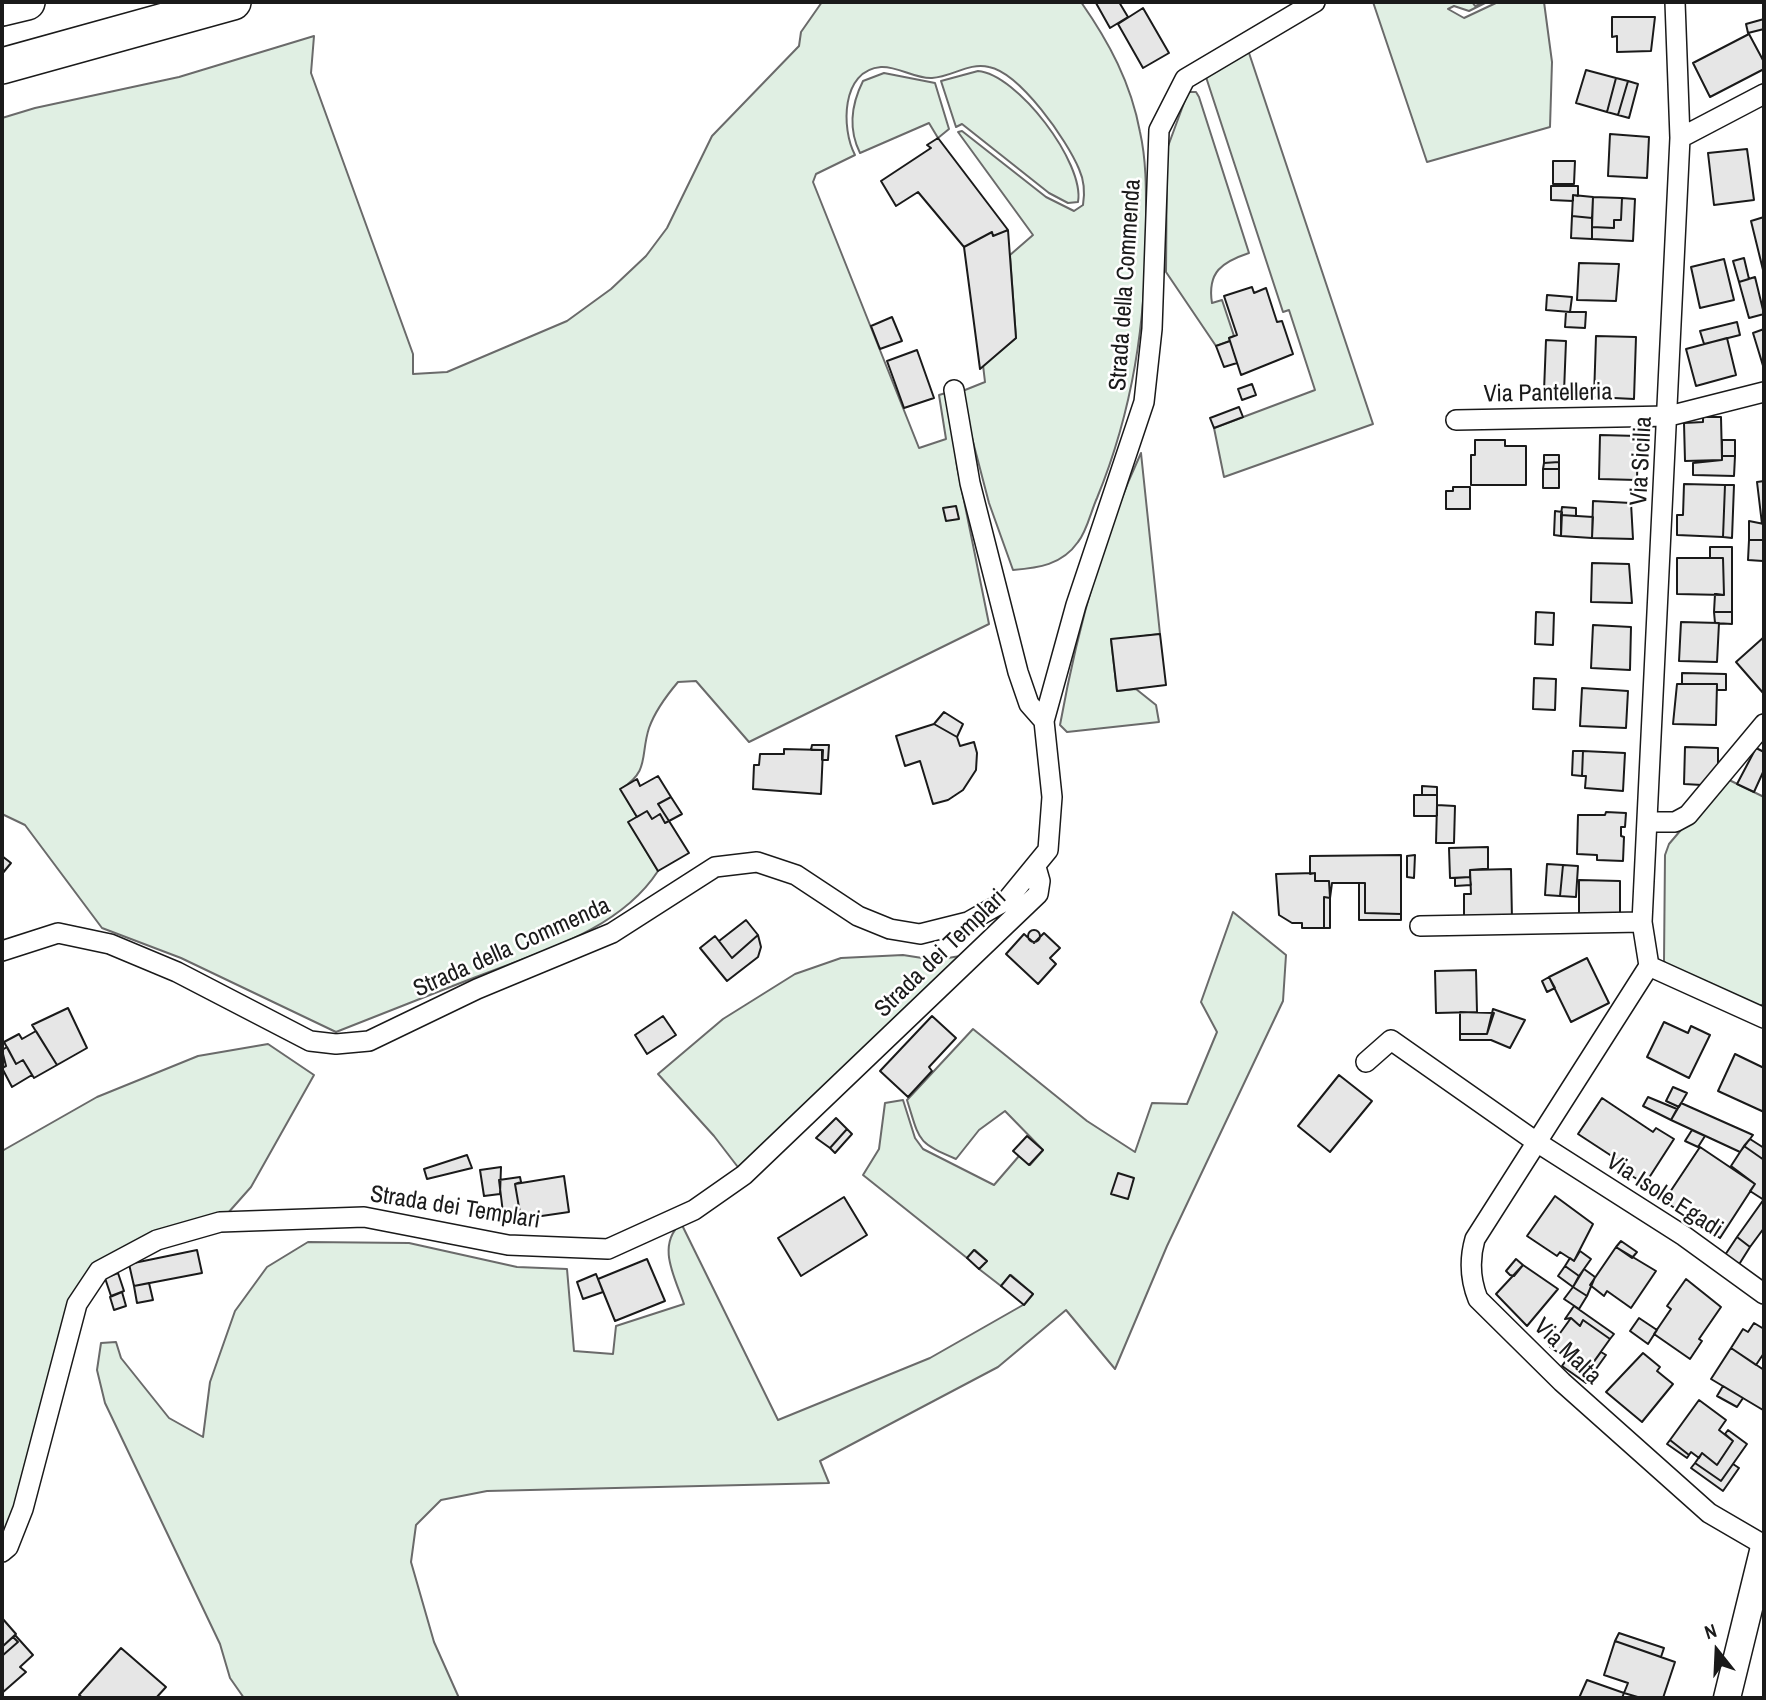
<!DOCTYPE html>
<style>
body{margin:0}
#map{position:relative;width:1766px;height:1700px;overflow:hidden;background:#fff;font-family:"Archivo Narrow",sans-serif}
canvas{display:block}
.frame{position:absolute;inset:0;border:4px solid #1a1a1a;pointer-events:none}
.north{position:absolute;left:1682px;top:1616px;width:70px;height:70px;-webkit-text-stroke:5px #fff;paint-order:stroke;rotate:342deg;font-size:19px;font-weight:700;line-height:28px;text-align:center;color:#1a1a1a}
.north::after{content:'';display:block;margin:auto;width:24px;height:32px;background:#1a1a1a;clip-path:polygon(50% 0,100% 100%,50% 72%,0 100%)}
</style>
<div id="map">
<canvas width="1766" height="1700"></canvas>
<div class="frame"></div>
<div class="north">N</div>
</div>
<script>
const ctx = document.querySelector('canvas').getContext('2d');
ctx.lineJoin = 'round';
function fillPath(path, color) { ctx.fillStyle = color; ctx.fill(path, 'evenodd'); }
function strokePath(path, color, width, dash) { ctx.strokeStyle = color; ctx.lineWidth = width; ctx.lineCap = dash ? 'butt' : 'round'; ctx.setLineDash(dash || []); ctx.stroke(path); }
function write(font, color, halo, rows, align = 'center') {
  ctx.font = font + ' "Archivo Narrow",sans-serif'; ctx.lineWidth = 5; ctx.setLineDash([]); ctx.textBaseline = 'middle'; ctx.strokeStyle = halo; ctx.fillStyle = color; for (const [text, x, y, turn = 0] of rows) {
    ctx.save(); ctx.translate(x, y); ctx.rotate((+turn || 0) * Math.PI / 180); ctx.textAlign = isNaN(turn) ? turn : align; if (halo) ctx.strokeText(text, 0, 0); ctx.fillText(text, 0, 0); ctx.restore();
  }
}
const green = new Path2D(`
 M822,2H1081C1109,42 1131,83 1140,132C1147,163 1146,196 1146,227C1146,322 1133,410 1097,498C1091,511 1087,531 1078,542C1062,565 1038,568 1013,570L989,503L960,392L985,382L983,365L1016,338L1010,255L1033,235L958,132L962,131L1046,197L1074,211L1083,205C1085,193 1084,180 1079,169C1067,140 1020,73 989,67C969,62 952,77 932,78C915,79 898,66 881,67C841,70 841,129 855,155L816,174L813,182L919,448L946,439L939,395L949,392L957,466L989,624L749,742L696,681L678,682C667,695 655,711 649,728C640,756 650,771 621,789L637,817L629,822L658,871C619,931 539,952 476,977C429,995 382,1014 336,1032L181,958L102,928L25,825L2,814V118L35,108L179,77L314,36L311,73L413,354V374L447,372L567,321L611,289L646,256L667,228L712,136L799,46L801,32Z
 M1373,2H1472L1475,6L1487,2L1469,11L1454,6L1448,9L1464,18L1498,2H1544L1552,62L1550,127L1427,162Z
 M1248,50L1373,424L1224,477L1214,428L1315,390L1289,310L1283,312L1205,74Z
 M978,71C1017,74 1085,163 1078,202L1068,203L1049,193L962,124L956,127L941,81Z
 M884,73L935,83L949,129L938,138L929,123L860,153C848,129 851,105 863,81Z
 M1188,92H1196L1199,97L1249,253C1222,262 1207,272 1212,303L1222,300L1234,336L1229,338L1230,341L1216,346L1166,272L1167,149Z
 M1141,453L1160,634L1111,640L1117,691L1136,689L1156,705L1159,722L1067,732L1060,725C1077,631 1101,539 1141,453Z
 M1725,778L1764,797V1004L1752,1009L1669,969L1664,961L1665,855L1669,844Z
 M1233,912L1286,955L1283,1001L1167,1246L1115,1369L1066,1310L998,1367L820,1461L829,1483L487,1491L441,1500L416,1525L411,1562L434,1642L459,1698H244L230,1678L220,1644L105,1403L97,1370L101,1343L116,1342L121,1358L169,1418L203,1437L210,1382L235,1311L267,1267L308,1242L409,1243L517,1267L567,1269L574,1351L613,1354L616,1326L684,1304C675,1277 656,1246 681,1223L778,1420L930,1358L1023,1305L1033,1294L1011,1275L1001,1286L979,1269L987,1261L975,1250L967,1258L863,1175L879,1149L885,1103L903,1100L915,1138L923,1149L994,1185L1019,1156L1030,1165L1043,1150L1005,1111L979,1130L956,1159C916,1142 920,1141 907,1100L973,1029L1087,1121L1135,1152L1152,1103L1187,1104L1217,1032L1201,1002Z
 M973,954L744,1175L714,1136L658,1074L723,1019L795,974L841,958L903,955L935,960Z
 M268,1044L314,1075L251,1187L220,1222L99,1271L77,1304L2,1552V1151L97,1097L198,1056Z`);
fillPath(green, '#e0efe3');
strokePath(green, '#6a6a6a', 2);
const building = new Path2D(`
 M1119,2L1128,17L1110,28L1096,3Z
 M1143,8L1169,53L1143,68L1118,24Z
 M1612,17H1655L1651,51L1617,52V36L1612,37Z
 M1764,19V29L1748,33L1746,24Z
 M1749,34L1764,62V69L1710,97L1693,63Z
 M1586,70L1616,78L1607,112L1576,103Z
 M1616,78L1628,81L1618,115L1607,112Z
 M1628,81L1638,84L1629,118L1618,115Z
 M1610,134L1649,137L1647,178L1608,176Z
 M938,138L1008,230L993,236L992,232L964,247L918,192L896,206L881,181L931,148L927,145Z
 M1747,149L1754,200L1714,205L1708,153Z
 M1553,161H1575L1574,184H1553Z
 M1551,186H1578V196L1573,195V201L1551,200Z
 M1573,195L1593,197L1592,218L1572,216Z
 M1593,197L1622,198L1621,220H1614V228L1592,227Z
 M1622,198L1635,199L1633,241L1592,239V227L1614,228V220H1621Z
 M1572,216L1592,218V239L1571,238Z
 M1764,217V274L1751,221Z
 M1008,230L1016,338L980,369L964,247L992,232L993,236Z
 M1744,258L1749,279L1739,282L1733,261Z
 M1724,259L1734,300L1700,308L1691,267Z
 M1579,263L1619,264L1616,301L1577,300Z
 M1755,277L1764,314L1749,318L1739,282Z
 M1252,287L1254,293L1266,288L1277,322L1282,321L1293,354L1241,375L1229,338L1237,335L1224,296Z
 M1547,295L1572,297L1570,312L1546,310Z
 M1566,312H1586L1585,328L1565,327Z
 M892,317L902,341L880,349L871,326Z
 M1737,322L1740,335L1704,344L1700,331Z
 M1764,329V369L1753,333Z
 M1596,336L1636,337L1634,399L1594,397Z
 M1727,338L1736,375L1696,386L1686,349Z
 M1546,340L1566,341L1564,392L1544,391Z
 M1230,341L1237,363L1224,367L1216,346Z
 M917,350L934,398L904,408L887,361Z
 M1252,384L1256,395L1242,400L1238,389Z
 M1239,407L1243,417L1214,428L1210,418Z
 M1703,417H1721L1722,460L1685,461L1684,423L1703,422Z
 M1600,435L1638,436L1637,480L1599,479Z
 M1475,440H1505V446H1526V485H1471V455H1475Z
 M1722,440H1735V456H1722Z
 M1544,455H1559V462L1544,463Z
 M1722,456H1735L1734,476L1693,475V463L1722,460Z
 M1559,462V469H1543L1544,463Z
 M1543,469H1559V488H1543Z
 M1764,481V524H1762L1757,482Z
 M1684,484L1725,485L1723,537L1677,535V515H1683Z
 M1725,485H1734L1732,538L1723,537Z
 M1453,487H1470V509H1446V491H1453Z
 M1593,501L1631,503L1633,539L1592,538Z
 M956,506L959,519L946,521L943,508Z
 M1562,507L1576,508V516L1561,515Z
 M1555,511L1562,512L1561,536L1554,535Z
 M1561,515L1593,517L1592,538L1561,536Z
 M1749,521L1764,524V540H1749Z
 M1749,540H1764L1763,561L1748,560Z
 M1710,547H1732V612H1714L1715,594L1724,595L1723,558H1710Z
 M1677,558H1723L1724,595L1677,594Z
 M1592,563L1629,564L1632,603L1591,602Z
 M1536,612L1554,613L1553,645L1535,644Z
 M1714,612H1732V624L1715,623Z
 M1681,622L1719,623L1717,662L1679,661Z
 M1593,625L1631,627L1630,670L1591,668Z
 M1160,634L1166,685L1117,691L1111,639Z
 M1764,637V694L1736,662Z
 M1682,673L1726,674V690H1717V684H1682Z
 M1534,678L1556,679L1555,710L1533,709Z
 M1677,684H1717L1716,725L1673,724Z
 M1582,688L1628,691L1626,728L1580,726Z
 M944,712L963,724L957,737L934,724Z
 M934,724L957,737L960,746L974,742L977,753L976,770L963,790L948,800L933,804L920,761L905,766L896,736Z
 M812,745H829L828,760H822V750H811Z
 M1685,747L1718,748V767L1702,785L1684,784Z
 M1756,748L1764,752V770L1754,792L1737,784Z
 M784,749L823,750L821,794L753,789L754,765H759L760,754H784Z
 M1573,751H1583L1582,776L1572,775Z
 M1583,751L1625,753L1623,791L1585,788L1586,776H1582Z
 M658,776L671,797L658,804L669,821L665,823L660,814L652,819L647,811L637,817L620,789L637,779L640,786Z
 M1422,786L1437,787V795H1422Z
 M1414,795H1437V816H1414Z
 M671,797L682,814L669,821L658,804Z
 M1437,805L1455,806L1454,843H1436Z
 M647,811L652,819L660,814L665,823L669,821L689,853L658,871L628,822Z
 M1606,812L1626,813L1625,827H1621V836L1624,837L1623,861L1597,860V855L1577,854L1578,815H1605Z
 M1488,847V869L1470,870V877L1450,878L1449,848Z
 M1401,855V914L1365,913V883H1332L1330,898L1329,881H1315V873L1310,874V856Z
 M1415,855L1414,878L1407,877V856Z
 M2,856L11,863L2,874Z
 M1547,864L1563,865L1560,896L1545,895Z
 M1563,865L1578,866L1576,897L1560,896Z
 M1511,869L1512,920L1464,921V894H1471L1470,870Z
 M1315,873V881H1329L1330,898L1324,897V928H1302V923H1292L1279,915L1276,874Z
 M1470,877L1471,885L1455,886V878Z
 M1579,880L1620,881V921L1579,920Z
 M1359,883H1365V913L1401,914V920H1359Z
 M1324,897L1330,898V928H1324Z
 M746,920L758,935L732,958L719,941Z
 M1028 936a6 6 0 1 1 12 0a6 6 0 1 1-12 0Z
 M1044,933L1060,948L1050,958L1056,964L1038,984L1006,954L1024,934L1034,943Z
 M758,935L761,947L758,957L727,981L700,948L715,936L732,958Z
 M1587,958L1609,1003L1571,1022L1549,977Z
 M1476,970L1477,1012L1436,1013L1435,971Z
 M1549,977L1555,988L1547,992L1542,981Z
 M68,1008L87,1048L57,1065L32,1025Z
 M1493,1009L1525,1020L1510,1048L1491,1040H1460V1034H1487Z
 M1460,1012L1494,1013L1487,1034H1460Z
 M663,1016L676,1035L647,1054L635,1035Z
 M932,1016L956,1038L929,1067L932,1071L908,1097L880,1071Z
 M1664,1022L1688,1033L1691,1026L1710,1035L1689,1078L1647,1057Z
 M36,1031L57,1065L34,1078L23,1060L16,1064L4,1042L19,1034L22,1039Z
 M7,1047L16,1064L23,1060L32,1075L12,1087L2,1068L6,1066L2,1050Z
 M1735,1054L1764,1068V1112L1718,1091Z
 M1339,1075L1372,1101L1330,1152L1298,1126Z
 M1673,1087L1687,1093L1679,1107L1666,1101Z
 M1648,1097L1677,1109L1671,1120L1643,1106Z
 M1602,1098L1653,1132L1656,1128L1674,1139L1645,1184L1627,1173L1630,1168L1578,1134Z
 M1681,1103L1753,1135L1740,1152L1671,1120Z
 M836,1118L847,1129L830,1148L816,1138Z
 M847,1129L852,1134L835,1153L830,1148Z
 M1692,1130L1705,1136L1698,1147L1685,1141Z
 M1027,1136L1043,1150L1029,1165L1013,1151Z
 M1750,1139L1764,1148V1160L1744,1146Z
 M1744,1146L1764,1160V1200L1750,1191L1755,1184L1731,1166Z
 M1700,1147L1755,1184L1720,1238L1664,1201Z
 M467,1155L472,1168L427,1179L424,1169Z
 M501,1167L500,1194L484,1196L480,1170Z
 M1118,1173L1134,1178L1128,1199L1111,1194Z
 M564,1176L569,1212L521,1219L515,1184Z
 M520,1177L521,1182L515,1184L521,1219L504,1221L499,1180Z
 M1555,1196L1593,1224L1574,1261L1560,1252L1557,1256L1527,1236Z
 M844,1197L867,1235L801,1276L778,1238Z
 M1764,1199V1228L1750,1247L1737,1237Z
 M1737,1237L1750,1247L1733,1274L1719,1264Z
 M1621,1241L1637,1252L1632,1258L1616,1247Z
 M1616,1247L1656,1271L1631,1308L1607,1291L1604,1296L1590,1285Z
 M197,1250L202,1273L134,1286L129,1264Z
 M974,1250L987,1261L979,1269L967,1258Z
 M1580,1251L1591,1259L1579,1276L1565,1266L1570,1258L1574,1261Z
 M647,1259L665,1301L615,1321L598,1279Z
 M1516,1259L1523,1265L1514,1276L1510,1275L1506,1271Z
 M1523,1265L1558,1289L1527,1326L1496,1294Z
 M1565,1266L1579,1276L1573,1287L1558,1276Z
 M1584,1269L1595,1277L1587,1296L1573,1287Z
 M118,1273L124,1291L111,1296L105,1278Z
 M596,1274L603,1292L583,1299L577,1282Z
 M1010,1275L1033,1294L1024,1305L1001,1286Z
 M1686,1279L1721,1307L1699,1339L1702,1341L1690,1359L1654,1334L1671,1309L1667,1306Z
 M149,1283L153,1300L137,1303L134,1286Z
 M1573,1287L1587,1296L1579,1309L1564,1299Z
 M122,1292L126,1306L114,1310L110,1297Z
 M1574,1306L1614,1334L1610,1339L1583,1320L1580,1326L1571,1318L1565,1319Z
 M1571,1318L1580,1326L1583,1320L1610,1339L1590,1367L1579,1358L1575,1364L1550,1347Z
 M1639,1318L1657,1330L1648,1344L1630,1331Z
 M1754,1323L1764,1329V1353L1756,1365L1731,1348L1743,1329L1748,1332Z
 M1731,1348L1764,1370L1763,1410L1711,1379Z
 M1601,1352L1606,1355L1586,1383L1562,1366L1567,1359L1575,1364L1579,1358L1590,1367Z
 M1643,1353L1660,1367L1657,1371L1673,1384L1642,1422L1606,1392Z
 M1723,1386L1743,1398L1737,1407L1717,1396Z
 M1699,1400L1726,1420L1719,1430L1733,1441L1717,1465L1702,1453L1699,1458L1691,1452L1689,1455L1670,1440Z
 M1728,1430L1747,1444L1721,1481L1695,1463L1702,1453L1717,1465L1733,1441L1725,1434Z
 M1670,1440L1689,1455L1687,1458L1667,1444Z
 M1695,1463L1721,1481L1733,1464L1739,1468L1723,1491L1691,1468Z
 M2,1618L16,1634L2,1647Z
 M1619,1633L1664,1648L1661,1657L1615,1641Z
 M15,1635L33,1655L20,1667L26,1672L2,1693V1656L18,1642L13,1637Z
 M13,1637L18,1642L2,1656V1647Z
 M1615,1641L1675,1662L1663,1698H1641L1624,1693L1628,1683L1604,1675Z
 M121,1648L166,1687L156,1698H83L79,1695Z
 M1587,1680L1624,1693L1622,1698H1579Z`);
fillPath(building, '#e6e6e6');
strokePath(building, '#1a1a1a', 2);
const street = new Path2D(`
 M1675,2L1680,138L1642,922L1649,966L1764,1018
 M1680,138L1764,94
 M954,390L970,483L1018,672L1029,704L1044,721
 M1456,420L1669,416L1764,392
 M1648,822H1675L1688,815L1764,724
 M1420,926L1642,922
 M2,951L58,933L110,944L177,972L310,1041L336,1044L369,1041L477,989L612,933L715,867L757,862L796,875L858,916L890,929L920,934L968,922L1007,900L1048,850L1052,797L1044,721L1076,605L1144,402L1152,329L1159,130L1185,79L1315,2
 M1649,966L1475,1239C1469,1260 1470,1279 1478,1299L1562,1382L1709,1513L1764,1545
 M1366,1062L1391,1040L1535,1141L1684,1236L1764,1294
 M2,1552L8,1547L23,1509L77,1304L99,1271L157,1240L220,1222L364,1217L508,1245L608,1249L694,1210L744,1175L1038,894L1040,881L1036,867`);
const secondary = new Path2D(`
 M1727,1698L1764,1547`);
const highway = new Path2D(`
 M2,8L27,2
 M2,66L233,2`);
strokePath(street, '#1a1a1a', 22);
strokePath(secondary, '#1a1a1a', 29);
strokePath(highway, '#1a1a1a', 38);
strokePath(street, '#fff', 19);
strokePath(secondary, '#fff', 26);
strokePath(highway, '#fff', 35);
write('24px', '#1a1a1a', '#fff', [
 ["Strada della Commenda",1126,285,-86],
 ["Via Pantelleria",1548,394,-1],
 ["Via Sicilia",1642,461,-87],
 ["Strada della Commenda",512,948,-24],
 ["Strada dei Templari",941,954,-44],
 ["Via Isole Egadi",1664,1196,33],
 ["Strada dei Templari",455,1208,9],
 ["Via Malta",1567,1352,44]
]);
</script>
